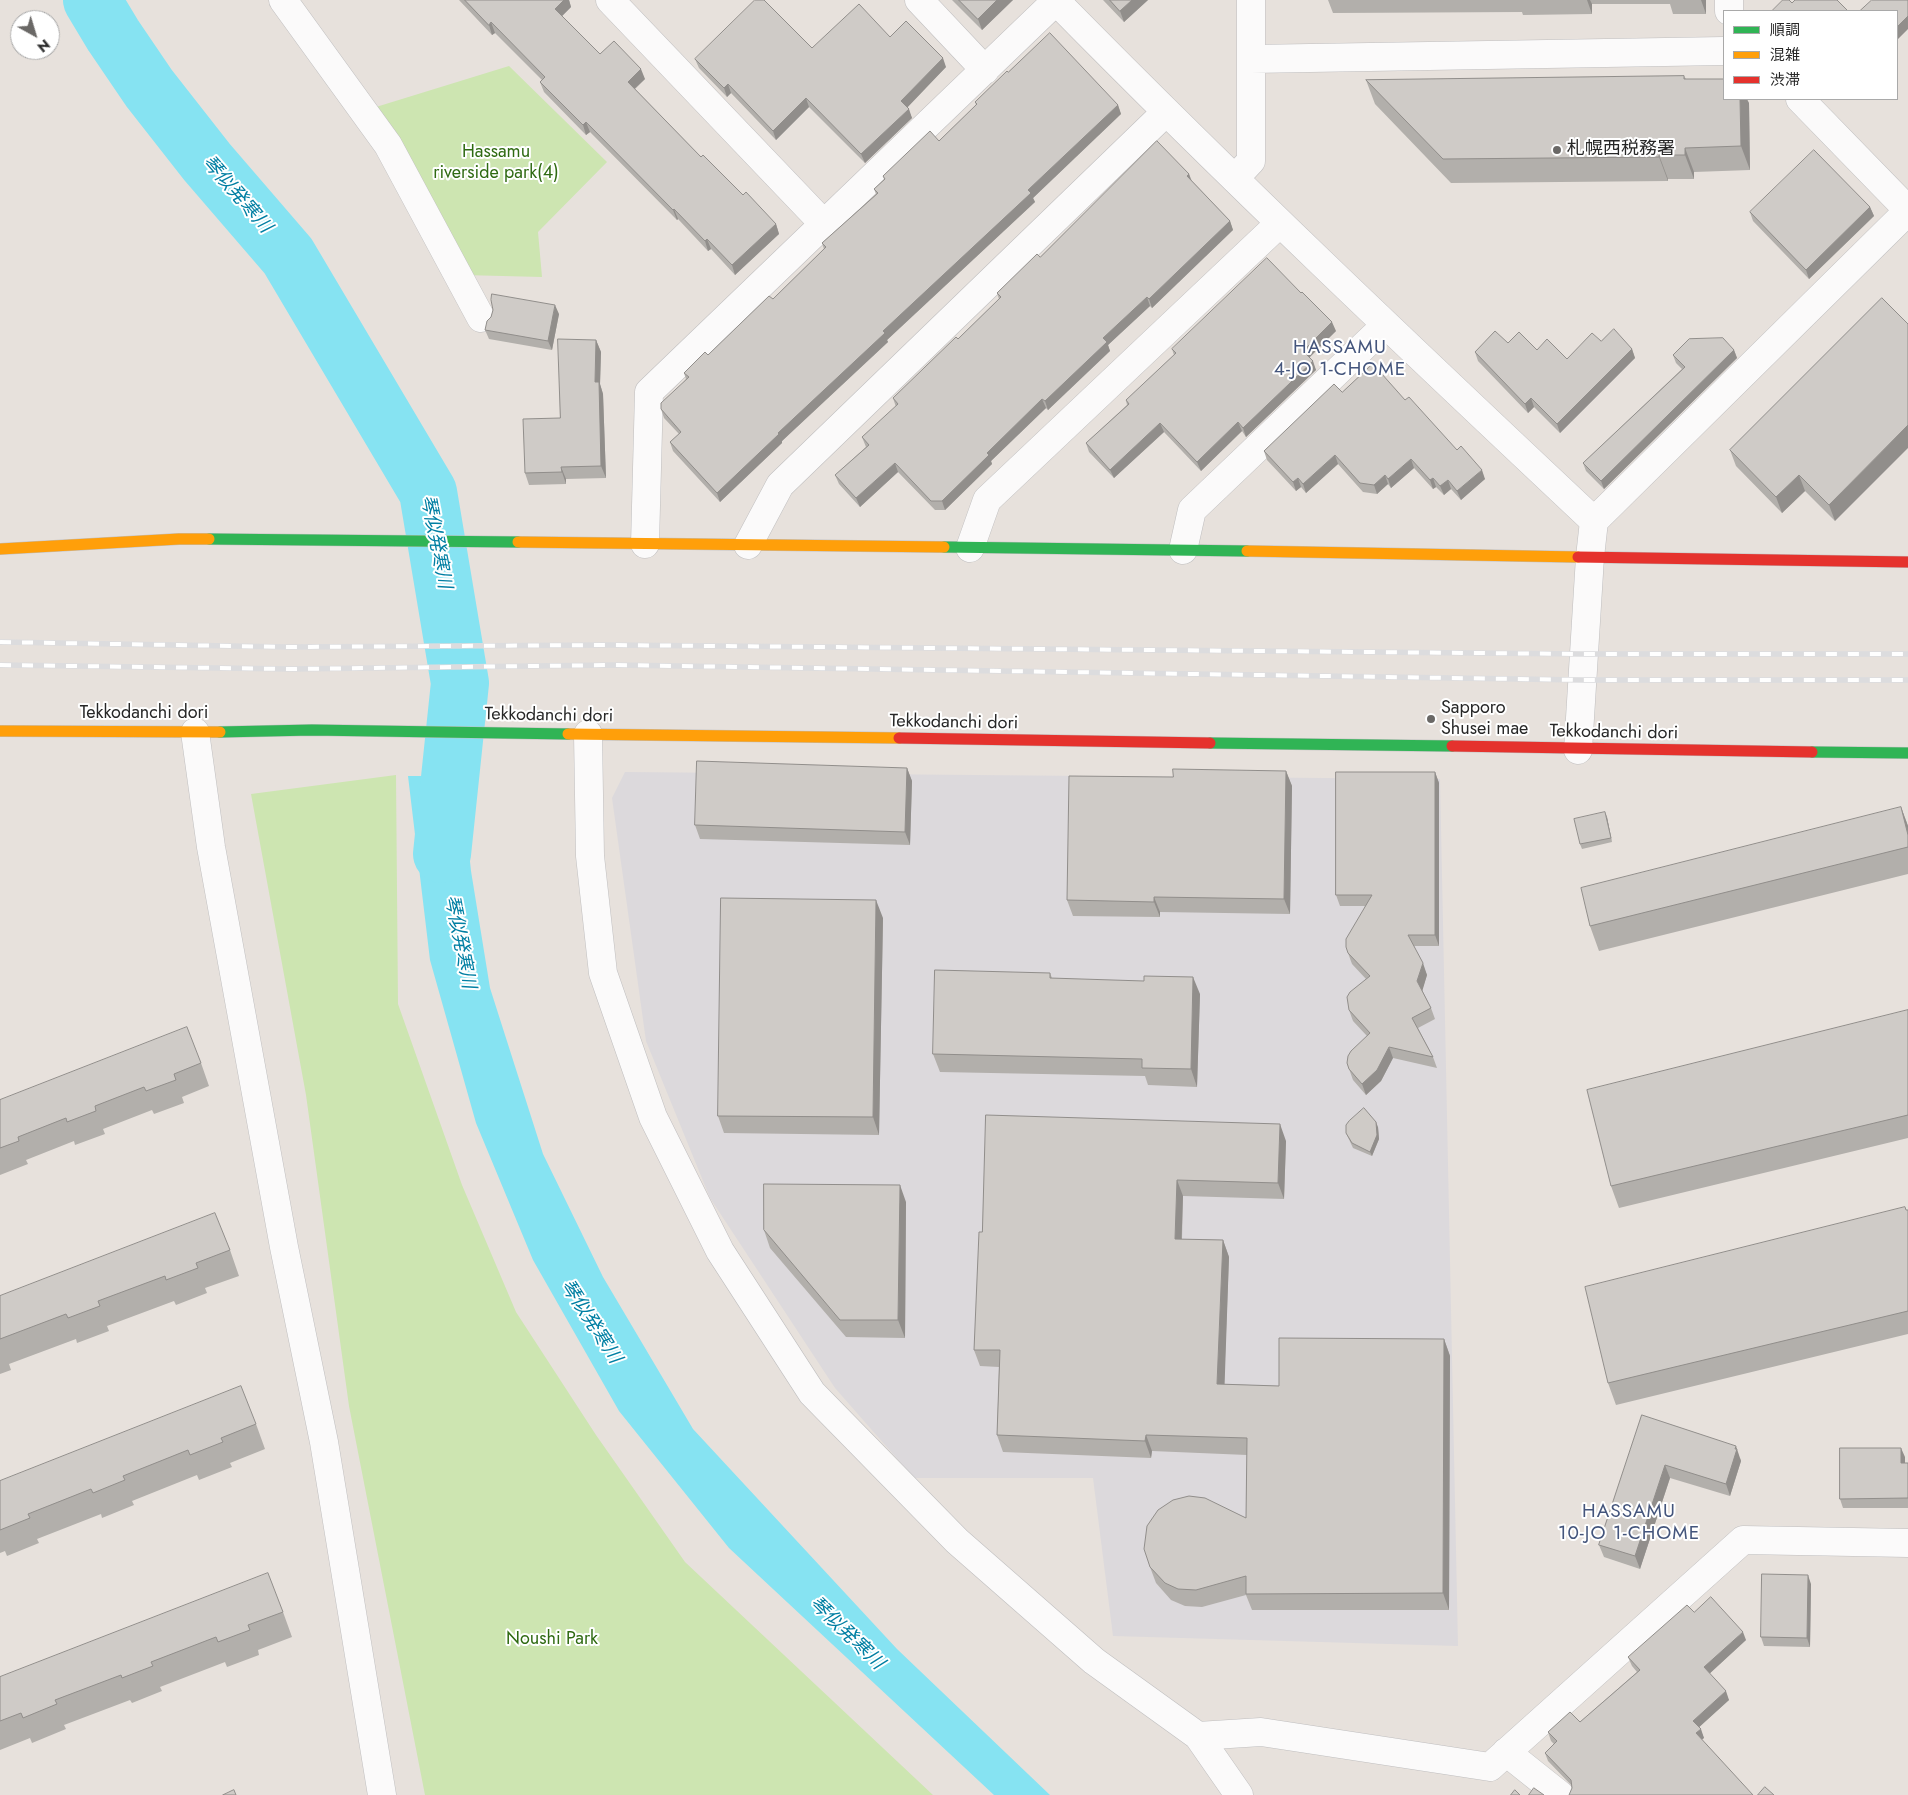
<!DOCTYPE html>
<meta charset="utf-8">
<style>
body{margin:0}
#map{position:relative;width:1908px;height:1795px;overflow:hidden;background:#e7e1dc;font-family:Jost,"Noto Sans JP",sans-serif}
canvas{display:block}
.legend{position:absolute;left:1723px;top:10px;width:175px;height:90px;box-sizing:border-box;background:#fff;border:1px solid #a9a9a9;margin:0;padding:6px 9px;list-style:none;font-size:15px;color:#272727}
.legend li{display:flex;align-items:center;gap:10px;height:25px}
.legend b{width:25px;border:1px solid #a9a9a9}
.north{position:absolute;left:10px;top:10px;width:50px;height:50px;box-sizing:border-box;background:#fff;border:1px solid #a9a9a9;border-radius:50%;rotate:141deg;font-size:14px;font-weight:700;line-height:20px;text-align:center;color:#272727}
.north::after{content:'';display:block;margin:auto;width:18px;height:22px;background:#6a6866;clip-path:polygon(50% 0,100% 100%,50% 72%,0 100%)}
</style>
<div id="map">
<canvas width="1908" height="1795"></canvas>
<ul class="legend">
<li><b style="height:6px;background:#30b455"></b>順調</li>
<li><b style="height:6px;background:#ff9f0a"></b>混雑</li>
<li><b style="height:6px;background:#e5322d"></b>渋滞</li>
</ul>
<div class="north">N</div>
</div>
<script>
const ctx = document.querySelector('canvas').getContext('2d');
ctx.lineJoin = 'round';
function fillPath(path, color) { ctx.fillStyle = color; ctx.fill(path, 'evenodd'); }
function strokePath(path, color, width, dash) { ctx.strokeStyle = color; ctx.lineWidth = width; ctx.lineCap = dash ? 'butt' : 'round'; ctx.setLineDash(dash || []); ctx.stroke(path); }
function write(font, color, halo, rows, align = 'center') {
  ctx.font = font + ' Jost,"Noto Sans JP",sans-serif'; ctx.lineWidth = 4; ctx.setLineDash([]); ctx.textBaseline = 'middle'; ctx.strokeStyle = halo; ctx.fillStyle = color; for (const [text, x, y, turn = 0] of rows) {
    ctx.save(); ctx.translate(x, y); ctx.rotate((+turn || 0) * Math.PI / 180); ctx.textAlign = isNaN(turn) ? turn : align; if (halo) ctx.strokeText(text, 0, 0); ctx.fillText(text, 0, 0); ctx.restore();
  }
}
fillPath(new Path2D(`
 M625,772L1440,779L1458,1646L1113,1636L1093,1478H914L835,1388L710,1198L646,1041L612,798Z`), '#dcd9dc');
fillPath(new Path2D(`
 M509,66L607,162L538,232L542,277L463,275L376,107Z
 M396,775L398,1004L462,1185L516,1312L596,1435L685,1562L933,1795H425L349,1406L306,1095L251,794Z`), '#cde5b1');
fillPath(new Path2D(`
 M408,776H461L471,871L490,988L543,1154L603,1277L693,1429L897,1649L1050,1795H994L729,1548L619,1411L533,1260L476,1123L430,960Z`), '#86e3f2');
strokePath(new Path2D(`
 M92,0L113,35L149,88L207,162L288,256L428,492L460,683L442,854`), '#86e3f2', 58);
const street = new Path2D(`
 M283,0L388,145L481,318
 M610,0L824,224
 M919,0L985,70
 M1056,1C1231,179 1412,350 1594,521
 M1729,11V0
 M1251,59L1724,51
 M1800,99L1908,210
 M1235,178L1251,161V0
 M645,544L649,392L1057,0
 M748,545L780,485L1166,112
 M970,548L987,500L1280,223
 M1183,550L1192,510L1386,325
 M195,732L211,847L284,1247L324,1442L382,1795
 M588,734L590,856L603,973L653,1117L720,1251L812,1393L957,1541L1094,1661L1198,1736L1239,1795
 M1578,750L1590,557L1594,521L1908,211
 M1198,1736L1261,1732L1490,1767L1743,1540L1908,1543
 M1506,1752L1560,1795`);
const fast = new Path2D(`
 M209,539L518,542
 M944,547L1247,551
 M220,732L312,730L568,734
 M1210,743L1452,746
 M1812,752L1908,753`);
const slow = new Path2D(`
 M518,542L944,547
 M0,549L179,539H209
 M1247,551L1578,557
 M0,731L220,732
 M568,734L899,738`);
const jam = new Path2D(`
 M1578,557L1908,562
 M899,738L1210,743
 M1452,746L1812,752`);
strokePath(street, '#bfbebf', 29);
strokePath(fast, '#bfbebf', 12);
strokePath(slow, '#bfbebf', 12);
strokePath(jam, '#bfbebf', 12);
strokePath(street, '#fbfafa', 28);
strokePath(fast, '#30b455', 11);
strokePath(slow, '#ff9f0a', 11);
strokePath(jam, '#e5322d', 11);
const rail = new Path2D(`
 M0,642L289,647L607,645L1583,654H1908
 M0,665L291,669L614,665L1582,680H1908`);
strokePath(rail, '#dcdcde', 5.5);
strokePath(rail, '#fff', 4, [11]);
fillPath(new Path2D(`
 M459,0H569L571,7L562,16L600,54L645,79L635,89L701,157L776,224L779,234L735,275L711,249L708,251L678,219L677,220L590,132L586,135L544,92L540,82L542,80L495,33L492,35Z
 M952,0H1013L982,30Z
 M1103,0H1148L1124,22Z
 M1328,0H1706V14H1673L1670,4H1592V14L1523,15L1522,12L1333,13Z
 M890,37L946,67L907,107L912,118L865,163L809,107L776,140L731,93L727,97L699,68L695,59L812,48Z
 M1008,72L1118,105L1121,114L1033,198L1035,202L887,340L888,342L782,441V443L720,502L673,451L670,442L679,434L664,418L661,409L686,379L684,373L708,355L773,299L824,249L822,243L876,194L874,189L884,179L883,176L939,141L976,105L975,102Z
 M1684,76L1686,79L1749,103L1750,170L1694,172V179H1668V181L1451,183L1375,104L1366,80Z
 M1189,174L1192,181L1230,221L1233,230L1152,308L1150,306L1108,345L1110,351L1048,410L1046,408L991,461L992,464L945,510H935L898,472L860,507L839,484L835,475L866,447L862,437L896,407L893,398L958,339L999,299L997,293L1040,257Z
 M1870,207L1874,216L1809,279L1753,221L1750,212Z
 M1882,298L1835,521L1805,491L1782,513L1736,466L1730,450Z
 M493,310L559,314L552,350L489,339L485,330L491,317Z
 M1336,331L1309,357L1316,370L1246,437L1242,431L1201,471L1164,432L1114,478L1089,452L1086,443L1127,405L1126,400L1174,355L1172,349Z
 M596,340L601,352L600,384L603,394L606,478L566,479V484L529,485L525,473L560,418Z
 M1601,341L1632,349L1635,358L1560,433L1534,407L1528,413L1478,361L1475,352L1508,343L1537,350L1567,359Z
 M1734,350L1737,358L1604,489L1586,471L1583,463L1682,369L1676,363L1673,355Z
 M1342,392L1457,450L1485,479L1461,500L1451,489L1444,495L1436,487L1433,489L1414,468L1391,488L1388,484L1377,494L1363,492L1338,464L1306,493L1301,487L1296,491L1267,460L1264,451Z
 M907,768L912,781L910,845L700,839L695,825Z
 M1286,771L1292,786L1290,914L1160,912V917L1073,916L1067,900L1173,777Z
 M1435,772L1439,783V946H1414L1427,975L1422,990L1431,1008L1435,1019L1418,1028L1433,1057L1437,1068L1393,1058L1381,1081L1366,1095L1353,1080L1347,1063L1367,1036L1353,1021L1349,1010L1366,979L1352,964L1348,953L1365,906H1340L1336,895Z
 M1901,807L1908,826V874L1599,951L1590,926Z
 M1607,817L1612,842L1582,849L1580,844Z
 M883,918L879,1135L724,1133L718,1116Z
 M1050,973L1052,978L1200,994L1197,1087L1148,1085L1145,1076L940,1072L933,1054Z
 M1908,1010V1138L1619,1208L1611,1186Z
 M201,1063L209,1086L182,1097L184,1103L154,1114L152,1110L103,1129L105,1134L75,1145L74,1141L26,1160L28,1164L0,1175V1100Z
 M1378,1127L1379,1139L1372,1156L1353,1148L1346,1133Z
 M1286,1141L1284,1199L1183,1196L1182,1239L1223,1240L1229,1257L1224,1384L1279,1386L1444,1339L1450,1356L1449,1610H1252L1246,1595L1202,1607L1185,1606L1171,1600L1156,1583L1150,1567L1246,1518L1247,1455L1152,1451L1151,1458L1003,1452L997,1435L999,1367L980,1366L974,1350L982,1232Z
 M906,1202L905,1338L846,1337L770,1248L764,1230Z
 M1906,1210H1908V1334L1616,1405L1608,1383Z
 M230,1250L239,1276L205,1288L207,1293L176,1305L174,1301L107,1326L109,1331L77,1343L76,1339L9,1364L11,1370L0,1374V1296Z
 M1642,1415L1740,1458L1741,1461L1730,1496L1670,1478L1640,1569L1604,1557L1599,1545Z
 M256,1424L265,1449L230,1463L232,1467L199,1480L197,1475L132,1501L134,1505L102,1518L101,1514L37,1539L39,1543L7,1556L5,1551L0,1553V1481Z
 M1905,1457V1463H1908V1508H1843L1840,1499Z
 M1811,1584L1810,1647L1764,1646L1761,1637Z
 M283,1612L292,1637L258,1650L259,1655L227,1667L225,1662L160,1687L162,1691L132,1703L130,1700L64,1725L66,1729L32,1743L30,1738L0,1750V1677Z
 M1694,1612L1746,1640L1709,1674L1729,1700L1699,1727L1704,1738L1572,1788V1786L1548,1761L1545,1753L1554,1744L1551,1741L1548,1732L1580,1722L1637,1672L1632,1666L1628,1657Z`), '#b2afab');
fillPath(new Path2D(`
 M564,0H569L571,7L559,19L555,9Z
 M997,0H1013L982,30L978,19Z
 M1132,0H1148L1124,22L1120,11Z
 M1587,0H1590L1592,4V14Z
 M1701,0H1706V14Z
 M1908,16V29L1897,40V27Z
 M491,22L495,33L492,35L489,25Z
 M943,58L946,67L905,110L901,101Z
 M641,69L645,79L631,92L628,82Z
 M728,84L731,93L727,97L724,88Z
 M806,98L809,107L776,140L773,131Z
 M1740,99H1747L1749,103L1750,170L1741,146Z
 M1118,105L1121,114L1033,198L1035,202L887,340L888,342L782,441V443L720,502L717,493L778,433L883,331L1028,190Z
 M909,109L912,118L865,163L861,154Z
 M586,122L590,132L586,135L583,125Z
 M1685,148L1694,172V179L1685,155Z
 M1659,155L1668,179V181L1659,157Z
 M1189,174L1192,183L1187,176Z
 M1870,207L1874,216L1809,279L1806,270Z
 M674,209L678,219L677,220L673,210Z
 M1230,221L1233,230L1152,308L1149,299Z
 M776,224L779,234L735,275L732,265Z
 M707,239L711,249L708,251L705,241Z
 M1147,297L1150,306L1108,345L1110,351L1048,410L1045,401L1103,338Z
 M555,305L559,314L552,350L548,341Z
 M1332,322L1336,331L1307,360L1303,351Z
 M596,340L601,352L600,384L603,394L606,478L601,466L595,382Z
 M1632,349L1635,358L1560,433L1557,424Z
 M1734,350L1737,358L1604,489L1601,481Z
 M1313,361L1316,370L1246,437L1243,428Z
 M1531,398L1534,407L1528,413L1525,404Z
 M1042,399L1046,408L991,461L992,464L945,510L942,501L987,453Z
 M1238,422L1242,431L1201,471L1197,462Z
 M1160,423L1164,432L1114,478L1110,470Z
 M1908,425V448L1835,521L1829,505Z
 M1335,455L1338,464L1306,493L1303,484Z
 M1411,459L1414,468L1391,488L1388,479Z
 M895,463L898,472L860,507L856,498Z
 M561,467L566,479V484L562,472Z
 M1482,470L1485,479L1461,500L1457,491Z
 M1385,475L1388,484L1377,494L1374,485Z
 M1799,475L1805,491L1782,513L1776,497Z
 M1298,478L1301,487L1296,491L1293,482Z
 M1433,478L1436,487L1433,489L1430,480Z
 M1448,480L1451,489L1444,495L1440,486Z
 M907,768L912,781L910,845L905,832Z
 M1286,771L1292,786L1290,914L1284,899Z
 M1435,772L1439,783V946L1435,935Z
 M1901,807L1908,826V835Z
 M1605,812L1607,817L1612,842L1611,838Z
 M1154,897L1160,912V917L1154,902Z
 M876,900L883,918L879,1135L873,1117Z
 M1423,963L1427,975L1422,992L1417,981Z
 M1193,977L1200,994L1197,1087L1191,1069Z
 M1389,1047L1393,1058L1381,1081L1366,1095L1362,1084Z
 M1376,1122L1378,1127L1379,1139L1372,1156L1370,1152Z
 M1280,1124L1286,1141L1284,1199L1278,1183Z
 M1177,1180L1183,1196L1181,1255L1175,1239Z
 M900,1185L906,1202L905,1338L898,1320Z
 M1223,1240L1229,1257L1224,1401L1217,1384Z
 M1444,1339L1450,1356L1449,1610L1443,1593Z
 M1146,1435L1152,1451L1151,1458L1145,1441Z
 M1736,1446L1741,1461L1730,1496L1726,1484Z
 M1901,1448L1905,1457V1472L1901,1463Z
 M1665,1465L1670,1478L1640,1569L1635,1556Z
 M1808,1575L1811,1584L1810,1647L1807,1638Z
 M1743,1632L1746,1640L1707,1676L1704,1667Z
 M1726,1691L1729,1700L1696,1730L1693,1721Z
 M1701,1729L1704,1738L1699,1742L1696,1733Z`), '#918e8b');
const building = new Path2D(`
 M465,0H564L555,9L600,54L614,41L641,69L628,82L701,157L703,155L743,195L746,192L776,224L732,265L707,239L705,241L674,209L673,210L586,122L583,125L540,82L545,77L491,22L489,25Z
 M755,0H764L812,48L859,4L890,37L906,21L943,58L901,101L909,109L861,154L806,98L773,131L728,84L724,88L695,59Z
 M959,0H997L978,19Z
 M1110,0H1132L1120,11Z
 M1783,0H1789L1792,3L1795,0H1837L1848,11H1772Z
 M1872,0H1908V16L1897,27V11H1860Z
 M1050,33L1118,105L1028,190L1031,193L883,331L885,333L778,433L779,434L717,493L670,442L681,432L661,409V403L689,377L684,373L705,352L708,355L769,296L773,299L826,247L822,243L878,193L874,189L885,179L883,176L930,131L939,141L977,104L975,102L1007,71L1008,72Z
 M1684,76V79H1724V99H1740L1741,146L1685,148V155H1659V157L1443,159L1366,80Z
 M1157,141L1189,174L1187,176L1230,221L1149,299L1147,297L1103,338L1107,342L1045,401L1042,399L987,453L989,455L942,501H931L895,463L856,498L835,475L869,445L862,437L898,404L893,398L956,337L958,339L1001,297L997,293L1037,254L1040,257Z
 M1814,150L1870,207L1806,270L1750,212Z
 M1267,258L1301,293L1302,292L1332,322L1303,351L1313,361L1243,428L1238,422L1197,462L1160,423L1110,470L1086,443L1129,404L1126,400L1176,353L1172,349Z
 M492,294L555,305L548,341L485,330L487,321L491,317L493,310L491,300Z
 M1882,298L1908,324V425L1829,505L1799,475L1776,497L1730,450Z
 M1614,329L1632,349L1557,424L1531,398L1525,404L1475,352L1495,331L1508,343L1519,332L1537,350L1547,339L1567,359L1592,333L1601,341Z
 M1723,338L1734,350L1601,481L1583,463L1685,367L1673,355L1689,339Z
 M558,339L596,340L595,382H599L601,466L561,467L562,472L525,473L523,419L560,418Z
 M1373,364L1405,400L1409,397L1457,450L1461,446L1482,470L1457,491L1448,480L1440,486L1433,478L1430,480L1411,459L1388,479L1385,475L1374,485L1360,483L1335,455L1303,484L1298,478L1293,482L1264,451L1334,384L1342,392Z
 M697,761L907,768L905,832L695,825Z
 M1173,769L1286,771L1284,899L1154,897V902L1067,900L1069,776L1173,777Z
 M1336,772H1435V935H1408L1423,963L1417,981L1431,1008L1412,1018L1433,1057L1389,1047L1377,1070L1362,1084L1349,1069L1347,1063L1348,1056L1351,1051L1370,1033L1349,1010L1347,997L1350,992L1370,976L1348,953L1346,947V939L1372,895H1336Z
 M1901,807L1908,835V847L1590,926L1581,888Z
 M1605,812L1611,838L1580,844L1574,819Z
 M721,898L876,900L873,1117L718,1116Z
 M935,970L1050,973V978L1144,981V976L1193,977L1191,1069L1142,1068V1059L933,1054Z
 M1908,1010V1115L1611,1186L1587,1090Z
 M187,1027L201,1063L174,1074L176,1080L146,1091L144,1087L95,1106L96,1111L67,1122L66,1118L18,1137L19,1141L0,1148V1100Z
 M1364,1108L1376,1122L1377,1135L1370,1152L1352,1143L1346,1133V1125L1349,1121Z
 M986,1115L1280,1124L1278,1183L1177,1180L1175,1239L1223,1240L1217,1384L1279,1386V1338L1444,1339L1443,1593L1246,1594V1576L1196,1590L1178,1589L1165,1583L1150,1567L1144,1549L1147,1526L1158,1510L1173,1500L1189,1496L1205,1498L1246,1518L1247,1438L1146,1435L1145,1441L997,1435L1000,1350H974L979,1232H982Z
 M764,1184L900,1185L898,1320H840L764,1230Z
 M1905,1207L1906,1210H1908V1311L1608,1383L1585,1287Z
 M215,1213L230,1250L196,1263L198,1268L166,1280L165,1276L98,1301L100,1306L68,1318L66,1314L0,1339V1296Z
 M241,1386L256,1424L221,1438L223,1442L190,1455L188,1450L123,1476L125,1480L93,1493L91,1489L28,1514L30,1518L0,1530V1481Z
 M1642,1415L1736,1446L1735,1449H1737L1726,1484L1665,1465L1635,1556L1599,1545Z
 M1840,1448H1901V1463H1908V1498L1840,1499Z
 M268,1573L283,1612L248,1625L250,1630L218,1642L216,1637L151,1662L153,1666L122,1678L121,1675L55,1700L57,1704L23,1718L21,1713L0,1721V1677Z
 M1762,1574L1808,1575L1807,1638L1761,1637Z
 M1711,1597L1743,1632L1704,1667L1726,1691L1693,1721L1701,1729L1696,1733L1753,1795H1569L1572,1788L1571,1780L1545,1753L1557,1741L1548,1732L1570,1712L1580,1722L1640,1670L1628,1657L1687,1605L1694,1612Z
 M1765,1787L1774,1795H1758Z
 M1534,1788L1544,1795H1529Z
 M234,1790L236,1795H223Z
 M1515,1790L1520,1795H1511Z`);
fillPath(building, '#cfcbc7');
strokePath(building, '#918e8b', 1);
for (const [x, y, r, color] of [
 [1557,150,5,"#6a6866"],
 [1431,719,5,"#6a6866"]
]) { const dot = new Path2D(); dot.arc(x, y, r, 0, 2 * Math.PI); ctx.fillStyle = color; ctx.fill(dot); strokePath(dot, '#fff', 2); }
write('18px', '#272727', '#fff', [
 ["札幌西税務署",1567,150],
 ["Sapporo",1441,709],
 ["Shusei mae",1441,730]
], 'left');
write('18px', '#2f6a12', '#fff', [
 ["Hassamu",496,153],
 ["riverside park(4)",496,174],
 ["Noushi Park",552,1640]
]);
write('18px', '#272727', '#fff', [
 ["Tekkodanchi dori",144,714],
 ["Tekkodanchi dori",549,716,1],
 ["Tekkodanchi dori",954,723,1],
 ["Tekkodanchi dori",1614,733,1]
]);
write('italic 19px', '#007fa3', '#fff', [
 ["琴似発寒川",236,195,49],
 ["琴似発寒川",435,542,79],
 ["琴似発寒川",459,942,79],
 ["琴似発寒川",590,1322,57],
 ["琴似発寒川",846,1634,44]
]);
ctx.letterSpacing = '1px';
write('19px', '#44557c', '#fff', [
 ["HASSAMU",1340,348],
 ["4-JO 1-CHOME",1340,370],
 ["HASSAMU",1629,1512],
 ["10-JO 1-CHOME",1629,1534]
]);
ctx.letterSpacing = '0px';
</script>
